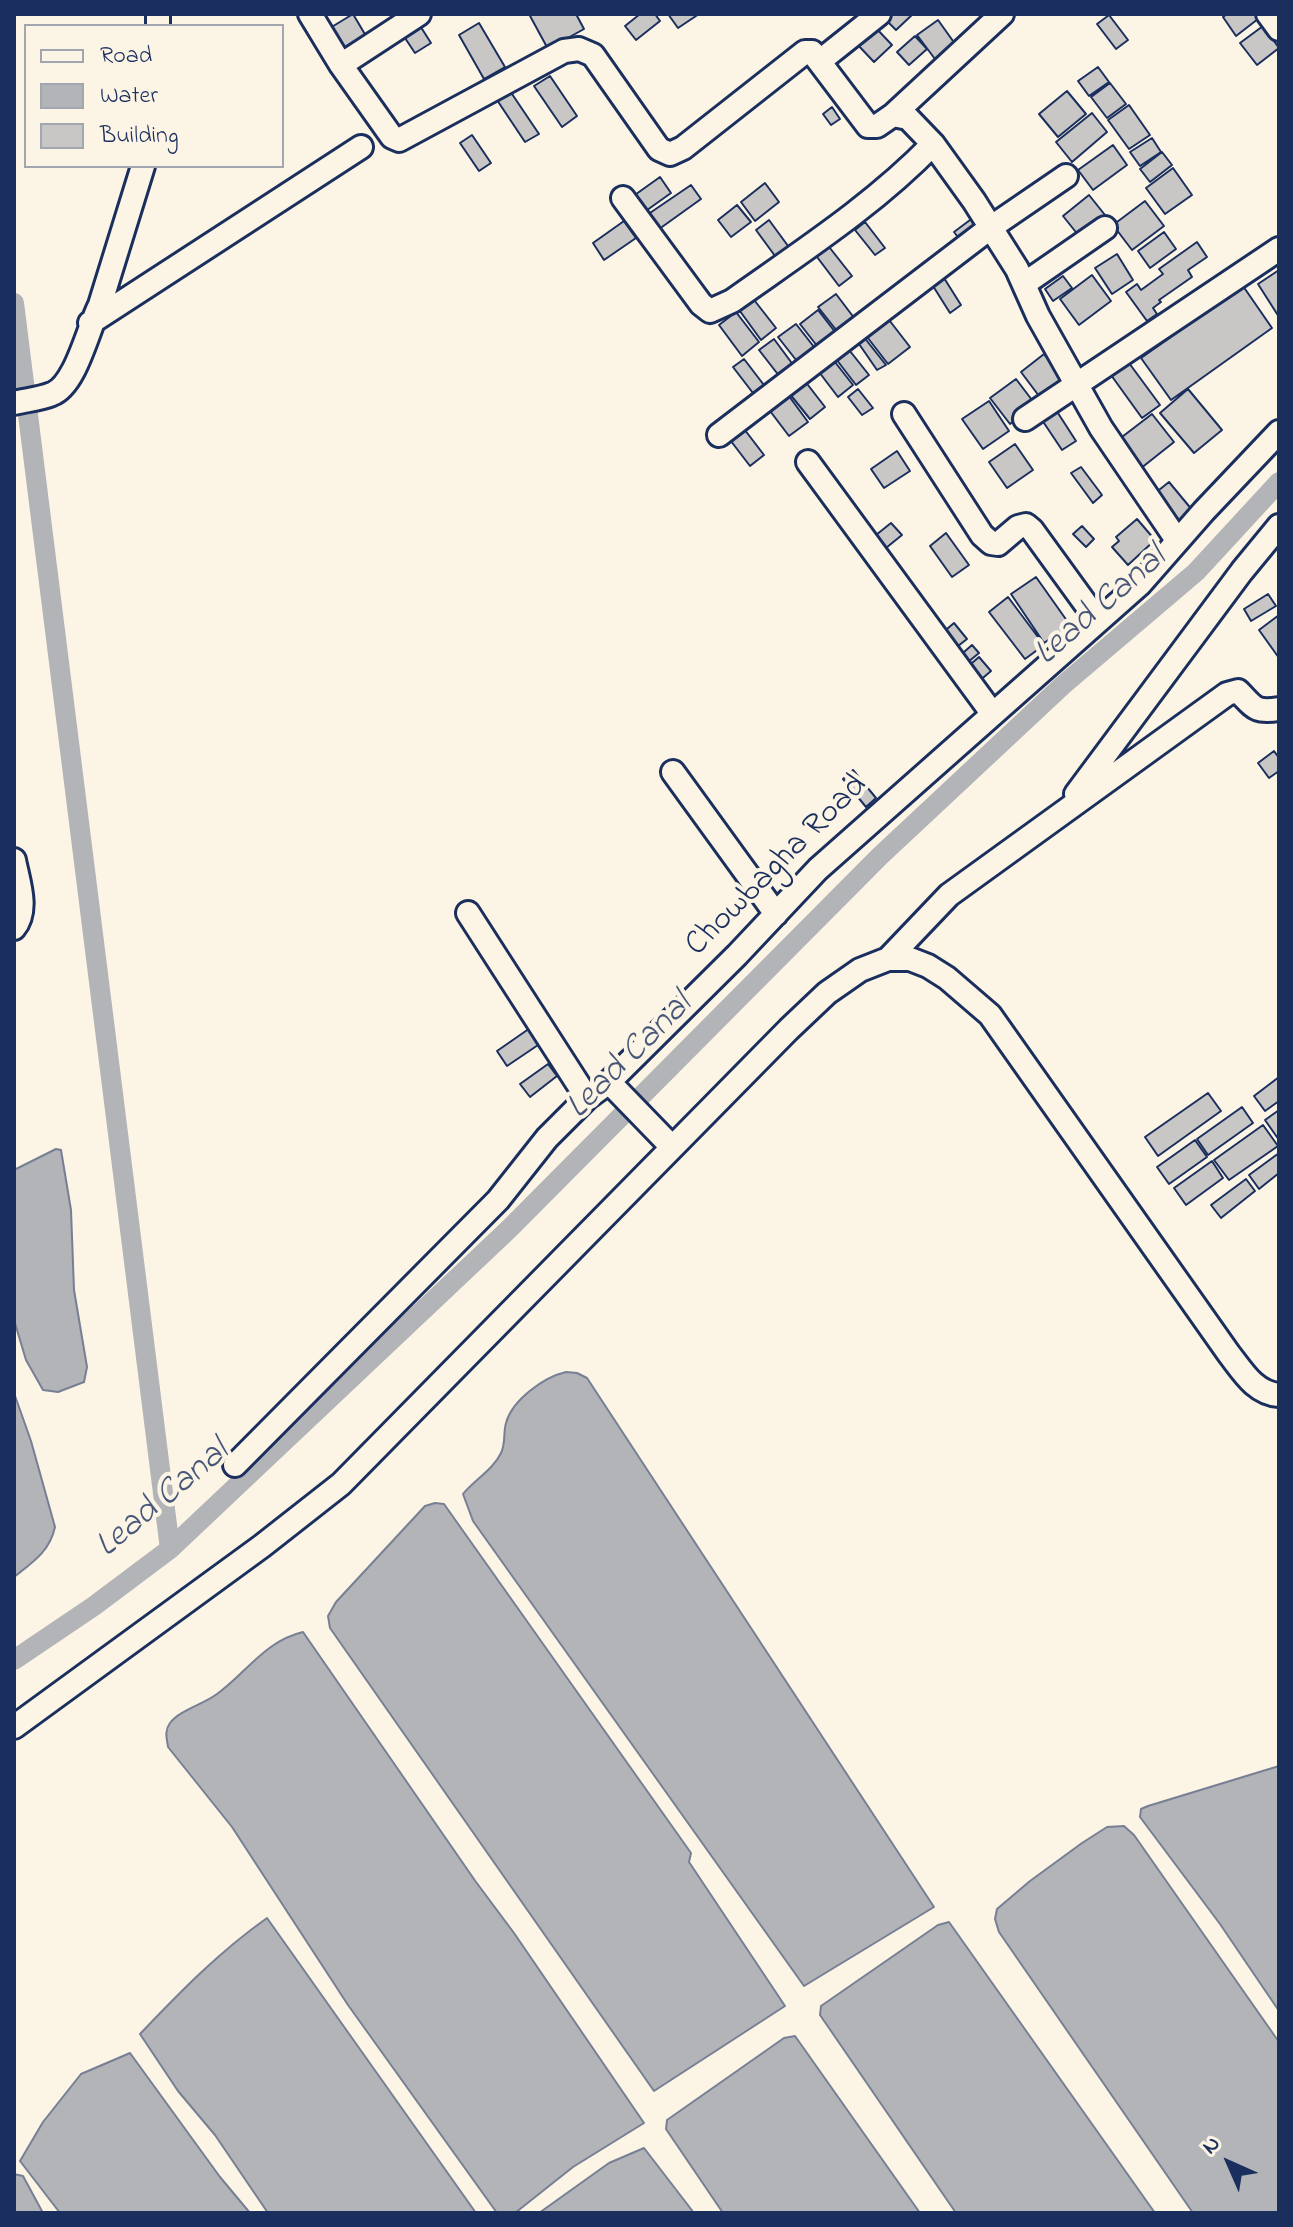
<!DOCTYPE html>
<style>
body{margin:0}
#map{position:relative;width:1293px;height:2227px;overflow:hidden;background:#fcf5e5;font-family:"Indie Flower",sans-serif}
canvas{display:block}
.frame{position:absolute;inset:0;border:16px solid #1b2f5e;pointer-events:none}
.legend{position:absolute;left:24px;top:24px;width:260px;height:144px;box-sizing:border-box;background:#fcf5e5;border:2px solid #a2a6af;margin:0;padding:10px 14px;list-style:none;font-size:24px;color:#1b2f5e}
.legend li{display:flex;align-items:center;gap:16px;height:40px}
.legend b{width:40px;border:2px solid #a2a6af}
.north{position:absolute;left:1189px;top:2123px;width:80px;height:80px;-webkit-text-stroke:6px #fcf5e5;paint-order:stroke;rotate:315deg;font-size:22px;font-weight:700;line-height:32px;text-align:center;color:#1b2f5e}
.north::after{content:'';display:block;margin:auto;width:28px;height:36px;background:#1b2f5e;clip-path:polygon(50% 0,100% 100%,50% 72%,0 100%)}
</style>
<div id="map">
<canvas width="1293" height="2227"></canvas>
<div class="frame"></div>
<ul class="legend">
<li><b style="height:10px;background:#fcf5e5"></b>Road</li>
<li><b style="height:22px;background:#b2b4b8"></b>Water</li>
<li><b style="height:22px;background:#c8c7c6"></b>Building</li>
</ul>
<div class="north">N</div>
</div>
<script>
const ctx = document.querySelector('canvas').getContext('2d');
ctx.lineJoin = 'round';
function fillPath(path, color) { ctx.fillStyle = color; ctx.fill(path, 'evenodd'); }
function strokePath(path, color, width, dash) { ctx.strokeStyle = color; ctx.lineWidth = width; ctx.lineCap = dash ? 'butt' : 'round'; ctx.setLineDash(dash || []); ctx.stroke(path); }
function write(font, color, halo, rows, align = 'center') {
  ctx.font = font + ' "Indie Flower",sans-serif'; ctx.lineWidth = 8; ctx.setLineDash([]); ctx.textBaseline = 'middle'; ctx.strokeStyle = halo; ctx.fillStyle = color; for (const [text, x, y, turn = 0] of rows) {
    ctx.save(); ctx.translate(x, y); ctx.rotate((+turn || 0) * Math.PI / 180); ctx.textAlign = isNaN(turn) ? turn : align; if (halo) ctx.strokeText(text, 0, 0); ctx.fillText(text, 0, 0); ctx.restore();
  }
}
const water = new Path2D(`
 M56,1149L61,1150L71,1210L74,1290L87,1367L84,1382L58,1392L43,1390L26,1360L14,1320V1170Z
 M566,1372L577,1373L587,1378L934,1907L804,1986L473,1521L463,1494C474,1480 493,1470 501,1453C506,1443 503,1433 506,1423C512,1400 544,1377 566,1372Z
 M14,1393L31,1441L55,1527C50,1551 33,1562 14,1577Z
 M435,1503L444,1504L691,1853L689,1862L785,2006L654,2091L330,1628L328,1616L336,1602L425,1506Z
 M303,1632L476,1882L514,1933L644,2123L573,2167L515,2213H497L348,2005L232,1827L168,1747C167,1739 164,1731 170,1723C180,1710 204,1704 217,1694C247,1672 265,1641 303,1632Z
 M1279,1766V2011L1220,1924L1140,1817L1141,1809L1148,1806Z
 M1124,1826L1134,1835L1279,2042V2213H1193L999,1932L995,1919L997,1909L1030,1881L1082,1843L1107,1827Z
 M267,1918L476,2213H268L215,2135L178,2091L140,2034C180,1992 219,1952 267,1918Z
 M949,1922L1155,2213H956L820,2015L821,2006L938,1925Z
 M795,2036L920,2213H723L666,2129L667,2120L784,2038Z
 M130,2053L220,2177L250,2213H60L20,2161L43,2122L81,2074Z
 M644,2148L694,2213H539L609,2163Z
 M14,2174L23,2176L43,2213H14Z`);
fillPath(water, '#b2b4b8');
strokePath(water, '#767f94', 2);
strokePath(new Path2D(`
 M14,303L170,1549
 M14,1660L94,1606L170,1549L509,1229L880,856L1063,685L1196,572L1279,482`), '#b2b4b8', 20);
const building = new Path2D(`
 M353,14L366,36L344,50L330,28Z
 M529,14H576L584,29L548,49Z
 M640,14H655L660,21L636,40L625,26Z
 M668,14H699L678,28Z
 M891,14H913L896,30L885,19Z
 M1227,14H1255L1258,19L1236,36L1223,17Z
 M1109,15L1128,40L1116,49L1097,24Z
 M938,20L958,48L938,63L917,35Z
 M417,21L431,43L415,53L401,32Z
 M479,23L505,67L484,79L459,35Z
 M1263,26L1279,48L1257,65L1240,43Z
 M875,27L892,45L874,62L857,44Z
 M915,36L927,49L909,65L897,52Z
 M1098,67L1109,82L1089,96L1078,81Z
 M550,76L577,116L562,127L534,86Z
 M1110,83L1126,104L1107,118L1091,97Z
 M510,91L539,134L525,142L497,100Z
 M1067,91L1086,114L1058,137L1039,114Z
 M1129,105L1150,135L1129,149L1108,120Z
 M832,107L840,119L831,125L823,114Z
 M1092,113L1107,132L1072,162L1056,142Z
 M472,135L491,163L479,171L460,143Z
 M1152,138L1161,152L1140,166L1130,152Z
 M1113,145L1127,165L1093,190L1078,170Z
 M1162,152L1172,165L1150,182L1140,169Z
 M1173,168L1192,195L1165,214L1146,188Z
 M660,177L671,193L643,213L632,197Z
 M765,183L779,202L755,221L741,202Z
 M691,185L701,199L655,232L644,217Z
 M1089,195L1105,215L1079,236L1063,216Z
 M1145,201L1164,226L1132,250L1113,225Z
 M737,205L751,222L731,237L718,220Z
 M974,217L985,231L965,246L954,232Z
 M769,220L791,250L778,260L756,230Z
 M624,221L636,238L604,260L593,243Z
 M865,222L885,248L875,255L855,230Z
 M1164,232L1176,249L1150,268L1138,251Z
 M1197,242L1207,257L1188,270L1192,277L1159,300L1161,302L1153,308L1157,314L1147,321L1126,292L1137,284L1141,290L1163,274L1159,269Z
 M826,243L852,276L839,286L814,253Z
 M1117,254L1133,280L1112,294L1095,268Z
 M1279,270V317L1258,284Z
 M1092,275L1111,301L1079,325L1060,299Z
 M1063,276L1072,288L1053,301L1045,289Z
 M944,278L961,305L950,313L933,286Z
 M1243,286L1272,328L1171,400L1141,358Z
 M836,294L858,323L841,336L818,307Z
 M751,296L776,328L761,340L737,307Z
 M818,310L839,337L821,351L800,324Z
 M736,312L759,342L742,356L719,325Z
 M886,316L910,347L888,364L864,333Z
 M796,324L818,352L800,365L778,337Z
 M863,336L886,365L877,370L857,341Z
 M774,339L794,366L780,377L759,350Z
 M846,346L869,375L856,385L833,355Z
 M1044,354L1065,382L1042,400L1021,372Z
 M831,357L853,385L838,397L816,368Z
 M744,359L767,389L756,397L733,367Z
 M1129,363L1160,405L1142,418L1111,375Z
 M801,376L825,407L810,419L785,388Z
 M1016,379L1035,404L1010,424L990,398Z
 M783,388L808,422L789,436L764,403Z
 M858,389L873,408L862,415L848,397Z
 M1188,389L1222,430L1194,453L1160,413Z
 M989,401L1009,431L983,449L962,419Z
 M1056,410L1076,441L1062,450L1042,420Z
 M1152,414L1174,442L1140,469L1118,440Z
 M738,421L764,455L750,466L724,432Z
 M1015,444L1033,470L1007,488L989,462Z
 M897,451L910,471L884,488L871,469Z
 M1081,467L1102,495L1093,503L1071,473Z
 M1169,482L1193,511L1178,524L1154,494Z
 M1137,519L1155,540L1128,565L1112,547L1119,541L1116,537Z
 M891,523L902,535L881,552L871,539Z
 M1082,526L1094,539L1086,547L1073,534Z
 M946,533L969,565L952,577L930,546Z
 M1036,577L1070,625L1044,643L1011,594Z
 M1268,594L1276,606L1251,621L1244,609Z
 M1008,597L1044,645L1025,659L989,612Z
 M1279,615V658L1259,630Z
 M954,623L967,639L953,650L940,635Z
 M972,645L979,653L962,667L956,659Z
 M979,657L991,671L977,683L965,669Z
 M1274,751L1279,758V771L1269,778L1258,763Z
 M853,770L876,798L866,807L843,779Z
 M533,1026L544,1041L507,1066L497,1051Z
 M548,1064L557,1076L530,1097L520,1084Z
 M1279,1077V1101L1265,1111L1254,1096Z
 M1208,1093L1221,1111L1158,1156L1145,1137Z
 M1242,1107L1253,1123L1208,1155L1197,1139Z
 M1279,1110V1140L1265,1120Z
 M1263,1125L1278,1146L1229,1180L1214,1160Z
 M1195,1140L1207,1157L1169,1184L1157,1167Z
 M1279,1153V1173L1259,1189L1249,1175Z
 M1212,1161L1223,1178L1186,1205L1174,1188Z
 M1246,1179L1255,1191L1221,1218L1211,1205Z`);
fillPath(building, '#c8c7c6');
strokePath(building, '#1b2f5e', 2);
const minor = new Path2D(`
 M310,14L341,65L392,137L399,140L564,51L579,49L593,55L659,149L670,154L683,148L805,52H812L868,126H877L893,115L908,118L933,144L974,201L1017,269L1038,316L1101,428L1177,540
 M1268,14L1279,29
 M158,26V14
 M820,61L879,14
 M341,65L419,14
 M893,115L1002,14
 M623,198L701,304L710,311L732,301C801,252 874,205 933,144
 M1024,284L1105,228
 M90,323L361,147
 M14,403C26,400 40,399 52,394C76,385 88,328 100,305L143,166
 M904,414L982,535L991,543L998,544L1018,527L1026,525L1032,530L1098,621
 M1025,419L1279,249
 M719,435L990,228L1066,176
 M808,462L992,713
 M673,772L776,914
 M1076,794L1242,571L1279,526
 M14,860C18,881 29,910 14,928
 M468,913L587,1098
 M888,959L949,895L1227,694L1238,691C1254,707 1254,713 1279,709
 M609,1082L672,1147
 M235,1465L498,1200L547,1138L587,1098L609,1082L737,955L818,869L1140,584L1204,511L1279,432
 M14,1727L262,1546L341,1484L789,1029L827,993L860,970L888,959H910L928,966L947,978L990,1015L1229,1354C1243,1372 1255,1393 1279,1395`);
strokePath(minor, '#1b2f5e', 28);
strokePath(minor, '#fcf5e5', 22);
write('34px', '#1b2f5e', '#fcf5e5', [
 ["Chowbagha Road",778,867,-45]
]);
write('italic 36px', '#485779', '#fcf5e5', [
 ["Lead Canal",1102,608,-41],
 ["Lead Canal",631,1058,-45],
 ["Lead Canal",164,1501,-40]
]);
</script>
